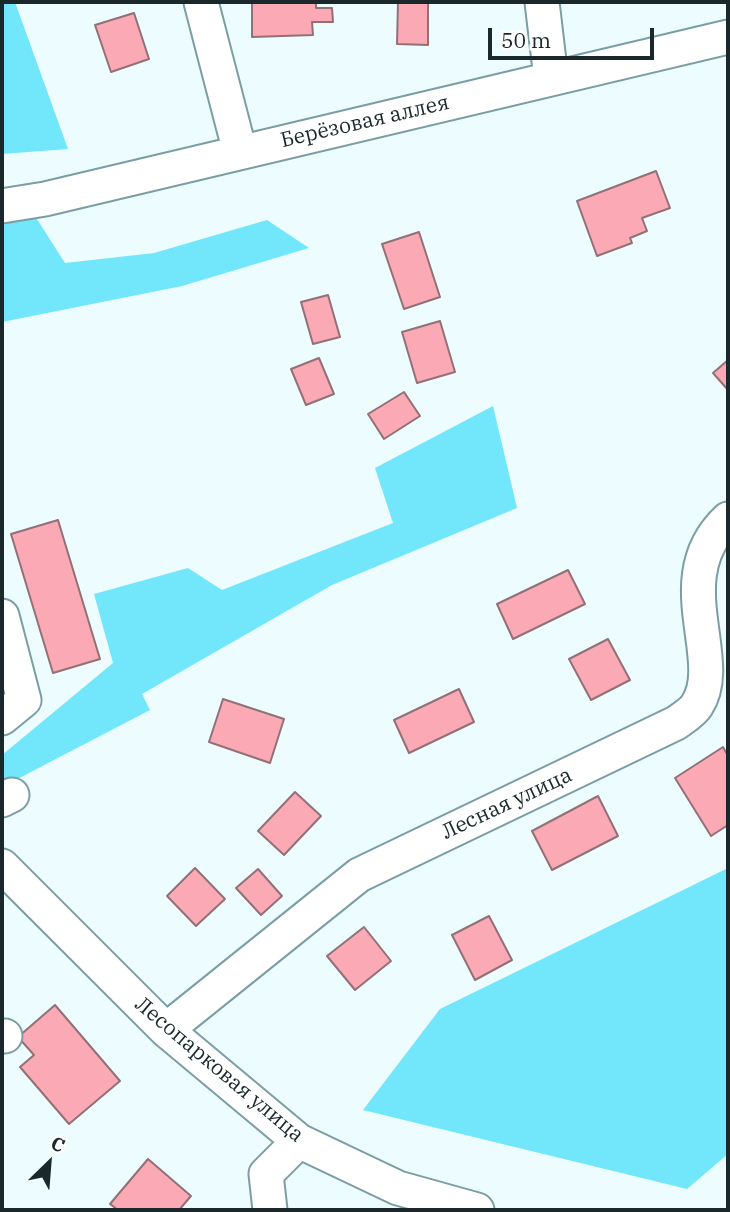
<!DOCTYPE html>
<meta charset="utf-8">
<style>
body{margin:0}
#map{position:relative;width:730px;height:1212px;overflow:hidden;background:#edfcff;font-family:"IBM Plex Serif",serif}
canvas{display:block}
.frame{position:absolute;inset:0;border:4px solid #1a282b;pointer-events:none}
.north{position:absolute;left:14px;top:1128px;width:70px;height:70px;-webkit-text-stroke:5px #fff;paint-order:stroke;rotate:25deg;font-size:19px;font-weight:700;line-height:28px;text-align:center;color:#1a282b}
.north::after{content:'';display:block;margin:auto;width:24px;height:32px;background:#1a282b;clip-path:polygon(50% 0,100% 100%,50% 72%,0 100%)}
.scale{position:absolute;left:488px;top:28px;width:166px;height:32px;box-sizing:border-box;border:4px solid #1a282b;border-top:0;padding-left:9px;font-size:21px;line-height:24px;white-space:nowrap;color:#1a282b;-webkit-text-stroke:5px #fff;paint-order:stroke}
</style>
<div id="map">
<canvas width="730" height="1212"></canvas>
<div class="frame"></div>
<div class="north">С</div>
<div class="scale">50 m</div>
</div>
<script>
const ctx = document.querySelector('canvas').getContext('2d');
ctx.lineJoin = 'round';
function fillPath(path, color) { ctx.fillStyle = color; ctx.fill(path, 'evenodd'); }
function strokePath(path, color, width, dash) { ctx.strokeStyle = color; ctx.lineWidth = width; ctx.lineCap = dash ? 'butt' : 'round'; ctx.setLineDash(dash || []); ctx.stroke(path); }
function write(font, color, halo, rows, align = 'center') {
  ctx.font = font + ' "IBM Plex Serif",serif'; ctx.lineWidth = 5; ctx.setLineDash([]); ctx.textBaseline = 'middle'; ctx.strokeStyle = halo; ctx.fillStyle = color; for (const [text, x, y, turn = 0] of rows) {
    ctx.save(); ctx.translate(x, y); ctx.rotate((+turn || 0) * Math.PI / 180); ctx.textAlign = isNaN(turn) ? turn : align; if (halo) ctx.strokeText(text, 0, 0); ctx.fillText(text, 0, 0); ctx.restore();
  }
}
fillPath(new Path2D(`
 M2,2H15L68,149L2,154Z
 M35,216L65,263L154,253L267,220L309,248L182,286L2,322V225Z
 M493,406L517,508L332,585L142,694L150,710L4,786L2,755L113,663L94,594L188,568L222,590L393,523L375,468Z
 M728,868V1154L687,1189L363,1110L440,1009Z`), '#72e7fb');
const building = new Path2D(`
 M252,2H316V8H332L333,22H312L313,35L252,37Z
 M398,2H428V45L397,44Z
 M134,13L149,59L111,72L95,25Z
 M656,171L670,208L642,218L647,231L630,238L632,243L597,256L577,201Z
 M419,232L440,297L404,309L382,244Z
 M328,295L340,337L313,344L301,302Z
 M440,321L455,372L417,383L402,332Z
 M319,358L334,394L306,405L291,369Z
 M728,360V390L713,373Z
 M404,392L420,416L384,439L368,414Z
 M58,520L100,659L53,673L11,534Z
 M568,570L585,604L513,639L497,604Z
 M608,639L630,680L591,700L569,659Z
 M459,689L474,722L409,753L394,720Z
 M223,699L284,719L270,763L209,742Z
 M723,747L728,756V825L711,836L675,778Z
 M295,792L321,816L284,855L258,831Z
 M598,796L618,836L552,870L532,831Z
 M195,868L225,899L196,926L167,896Z
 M258,869L282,896L261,915L236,888Z
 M489,916L512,960L475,980L452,935Z
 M364,927L391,961L355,990L327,956Z
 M55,1005L120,1081L69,1124L20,1067L34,1055L18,1037Z
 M148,1159L191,1196L179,1210H118L110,1204Z`);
fillPath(building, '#fba9b5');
strokePath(building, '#917176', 2);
const minor = new Path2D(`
 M201,2L240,152
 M542,2L551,78
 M2,206L45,199L728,37
 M2,616L24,700L2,718
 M2,800L12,795
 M2,866L166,1030L299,1141L398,1188L477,1210
 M166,1030L359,875L676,723C683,718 693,712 697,705C727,659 665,578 728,519
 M2,1036H5
 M270,1210L266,1174L299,1141`);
strokePath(minor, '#7a9ea4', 37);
strokePath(minor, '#fff', 33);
write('21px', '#1a282b', '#fff', [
 ["Берёзовая аллея",365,122,-13],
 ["Лесная улица",507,804,-25],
 ["Лесопарковая улица",219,1070,40]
]);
</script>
